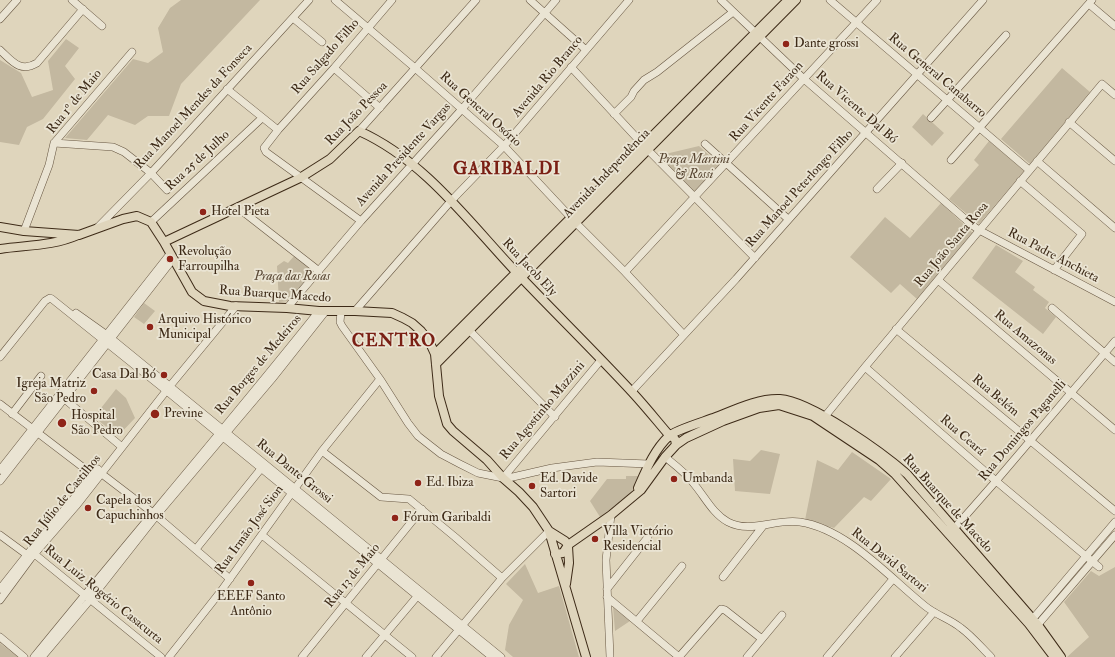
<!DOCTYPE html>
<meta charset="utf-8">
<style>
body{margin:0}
canvas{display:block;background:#dfd5bc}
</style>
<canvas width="1115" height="657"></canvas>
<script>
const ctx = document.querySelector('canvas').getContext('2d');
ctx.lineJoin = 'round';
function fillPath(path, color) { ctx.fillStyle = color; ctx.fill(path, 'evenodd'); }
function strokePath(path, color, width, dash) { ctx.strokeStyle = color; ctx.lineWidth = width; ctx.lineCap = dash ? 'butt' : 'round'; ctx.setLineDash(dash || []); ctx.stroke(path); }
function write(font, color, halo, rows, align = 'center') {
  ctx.font = font + ' "IM FELL Double Pica",serif'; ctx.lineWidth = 3.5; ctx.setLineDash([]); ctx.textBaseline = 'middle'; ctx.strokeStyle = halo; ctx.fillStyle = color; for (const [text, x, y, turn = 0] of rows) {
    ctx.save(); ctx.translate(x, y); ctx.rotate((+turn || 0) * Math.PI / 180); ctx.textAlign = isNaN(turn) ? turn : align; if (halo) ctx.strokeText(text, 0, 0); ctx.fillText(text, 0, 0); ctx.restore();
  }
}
fillPath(new Path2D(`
 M181,0H260L181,84L169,116H148L135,125L108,115L87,140L65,138L133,59L148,63L163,52L158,28L170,8Z
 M66,39L79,48L65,66L75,79L43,119L27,127L19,145L0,142V60L21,73L32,97L53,90L48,61Z
 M1062,68L1090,92L1030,164L1001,139Z
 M923,114L944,133L932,146L912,127Z
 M989,141L1024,171L979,224L949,199L979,165L974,160Z
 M699,146L721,166L695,195L657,156Z
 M941,203L974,234L917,299L900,284L891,293L850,257L885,217L910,238Z
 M996,245L1023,261L1015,272L1035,287L1033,290L1049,302L1045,308L1056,317L1043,334L972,278Z
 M295,255L316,271L289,301L279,302L277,266L284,261L288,263Z
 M144,303L155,311L144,324L134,317Z
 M116,389L126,398L135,418L118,436L94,417Z
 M761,450L780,454L770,494L735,491L733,459L750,461Z
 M852,452L891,479L871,501L864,497L834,528L805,520L817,460L838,470Z
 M626,476H639V483L625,498L600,517L590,501L607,479H626Z
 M525,564L538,593L559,586L579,657H513L505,650L509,625L523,600L506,584Z
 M1115,567V657H1067L1089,637L1064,602L1091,571L1099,576Z
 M613,607L630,621L615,631Z
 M0,643L1,644L18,657H0Z`), '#c3b8a0');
const minor = new Path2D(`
 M72,0L102,26
 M335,0L415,68L504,146L576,223L625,272L684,335
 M530,0L586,50
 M721,0L804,79L972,225L979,230L1115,302
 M830,0L1029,170
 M1089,4L1115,26
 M293,18L322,42
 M0,19L17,0
 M0,50C12,61 20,73 37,63L83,9
 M571,67L648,150L755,258
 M334,68L380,108
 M227,89L278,130
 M614,114L631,97L634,91L644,80L657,72L733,12
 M931,118L1006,35
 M1069,122L1115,161
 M359,131L476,0
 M54,143L113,147L124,152L151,173L167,190
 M705,144L788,219
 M951,160L1092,0
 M1037,161L1115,228
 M1020,181L1082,234L1054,270
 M877,189L902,163
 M237,207L319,271
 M361,221L266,152L264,148L278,130L334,68L392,0
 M151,222L262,118
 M97,228L151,173L309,0
 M24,231L49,165L54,143L132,52
 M625,272L877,0
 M938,280L1115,430
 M287,308L361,221L462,109L556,0
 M1052,308L1115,362
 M355,311L451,201L504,146L629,0
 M341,312L340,322L342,326L380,379L408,423L418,436L441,454L460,464L478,473L503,478L601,360
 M76,313L107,335L167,384L501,657
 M896,329L1115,511
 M469,330L555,417
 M0,357L45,301L50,298L52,299L163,388L492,657
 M865,367L996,481L1099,567
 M632,391L736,279L983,0
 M61,396L122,447
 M0,404L97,478
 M12,414L41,376
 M822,420L865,367L1102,84L1115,95
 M322,451L381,497L409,499L455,537L502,578
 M665,457C675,465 686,473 694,484C705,497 713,514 728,522C751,534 776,518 800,522C847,529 889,577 925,606C936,615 950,619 961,628C972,636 981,647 991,657
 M0,470L170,254
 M98,471L153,513L230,579
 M504,479L552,468L597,462L649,464
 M0,481L173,259
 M952,531L996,481L1115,341
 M0,535L30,557
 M262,535L412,657
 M196,549L264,465
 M32,552L161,657
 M723,577L763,526
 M0,589L30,551L98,469
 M607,589L648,537
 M607,597L679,657
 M0,600L31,558L76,506L170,386L236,306
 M637,621L682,566
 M1030,622L1115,522
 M1035,628L1115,535
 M0,637L24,657
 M34,657C128,541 226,428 319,311
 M42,657L90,600L156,516L272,379L325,312
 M169,657L221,591L322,451L380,379
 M302,657L422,509
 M366,657L420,593
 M436,657L502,578L549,531
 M610,657L606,560L611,515
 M679,657L721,609L725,610L762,639
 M747,657L782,615
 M827,657L893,579
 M895,657L934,612`);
const major = new Path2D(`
 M0,227L24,231L79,235L123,219L137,216L151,222L164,242L192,292L204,301L230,306L287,308L319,311H355L392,313L403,318L412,323L421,331L429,341L435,354L439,396L447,424L453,431L487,460L503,478L519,492L533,507L549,531L586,657
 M164,242L300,178L330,159L359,131C424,160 468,221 516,272C554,312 594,351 632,392C645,406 657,421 669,435L675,439L676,445
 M0,249C27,245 53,246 78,235
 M435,354L788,0
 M436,364L796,0
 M638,488C646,470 654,450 669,436C675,430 706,421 716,417C736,409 759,398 780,399C811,401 883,453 907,474L1038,625L1061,657
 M549,531L565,541L568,545
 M555,554L563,553L568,545L611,515L641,490L665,457L676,445L686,438L723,421L759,408L779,405L813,416L879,460L895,474L1029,624L1054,657
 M566,584L569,563L568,546`);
strokePath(minor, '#665540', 8);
strokePath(major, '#3d2a17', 10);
strokePath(minor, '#eae4d3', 7);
strokePath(major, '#dfd5bc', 8);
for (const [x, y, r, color] of [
 [786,44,4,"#8f2418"],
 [203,212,4,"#8f2418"],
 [170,259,4,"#8f2418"],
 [150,327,4,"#8f2418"],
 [164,375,4,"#8f2418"],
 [94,391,4,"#8f2418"],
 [155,414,5,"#8f2418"],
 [62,423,5,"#8f2418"],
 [674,479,4,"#8f2418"],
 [418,483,4,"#8f2418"],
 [532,486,4,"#8f2418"],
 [88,508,4,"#8f2418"],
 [395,518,4,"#8f2418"],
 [595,539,4,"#8f2418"],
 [251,583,4,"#8f2418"]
]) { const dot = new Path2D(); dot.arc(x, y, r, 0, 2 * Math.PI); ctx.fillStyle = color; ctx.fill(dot); strokePath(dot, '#eae4d3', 1.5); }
write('13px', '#3d2a17', '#eae4d3', [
 ["Dante grossi",794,44],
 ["Hotel Pieta",211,212],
 ["Revolução",178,252],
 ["Farroupilha",178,267],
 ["Arquivo Histórico",158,320],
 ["Municipal",158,335],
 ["Casa Dal Bó",156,375,"right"],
 ["Igreja Matriz",86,384,"right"],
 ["São Pedro",86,399,"right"],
 ["Previne",164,414],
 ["Hospital",71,416],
 ["São Pedro",71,431],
 ["Ed. Davide",540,479],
 ["Sartori",540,494],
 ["Umbanda",682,479],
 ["Ed. Ibiza",426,483],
 ["Capela dos",96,501],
 ["Capuchinhos",96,516],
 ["Fórum Garibaldi",403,518],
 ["Villa Victório",603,532],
 ["Residencial",603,547],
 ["EEEF Santo",251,597,"center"],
 ["Antônio",251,612,"center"]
], 'left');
write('13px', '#3d2a17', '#eae4d3', [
 ["Rua Salgado Filho",326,57,-49],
 ["Rua General Canabarro",937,76,40],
 ["Avenida Rio Branco",548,77,-50],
 ["Rua 1º de Maio",75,102,-51],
 ["Rua Vicente Faraon",767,102,-48],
 ["Rua Manoel Mendes da Fonseca",194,107,-47],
 ["Rua Vicente Dal Bó",856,108,41],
 ["Rua General Osório",480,110,42],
 ["Rua João Pessoa",357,114,-46],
 ["Avenida Presidente Vargas",404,155,-48],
 ["Rua 25 de Julho",198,161,-43],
 ["Avenida Independência",607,174,-46],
 ["Rua Manoel Peterlongo Filho",800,189,-48],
 ["Rua João Santa Rosa",952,245,-50],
 ["Rua Padre Anchieta",1053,256,28],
 ["Rua Jacob Ely",529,268,47],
 ["Rua Buarque Macedo",275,295,4],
 ["Rua Amazonas",1025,338,40],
 ["Rua Borges de Medeiros",259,365,-50],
 ["Rua Belém",995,396,40],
 ["Rua Agostinho Mazzini",543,411,-50],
 ["Rua Domingos Paganelli",1023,431,-50],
 ["Rua Ceará",962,436,41],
 ["Rua Dante Grossi",294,472,39],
 ["Rua Júlio de Castilhos",63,501,-51],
 ["Rua Buarque de Macedo",947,504,48],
 ["Rua Irmão José Sion",250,530,-54],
 ["Rua David Sartori",889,561,39],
 ["Rua 13 de Maio",353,576,-51],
 ["Rua Luiz Rogério Casacurta",103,595,39]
]);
write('italic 13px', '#584632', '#eae4d3', [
 ["Praça Martini",694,160],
 ["& Rossi",694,175],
 ["Praça das Rosas",292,277]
]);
ctx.letterSpacing = '1px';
write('bold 17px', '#7a1f14', '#eae4d3', [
 ["GARIBALDI",507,170],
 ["CENTRO",394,342]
]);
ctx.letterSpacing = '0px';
</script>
